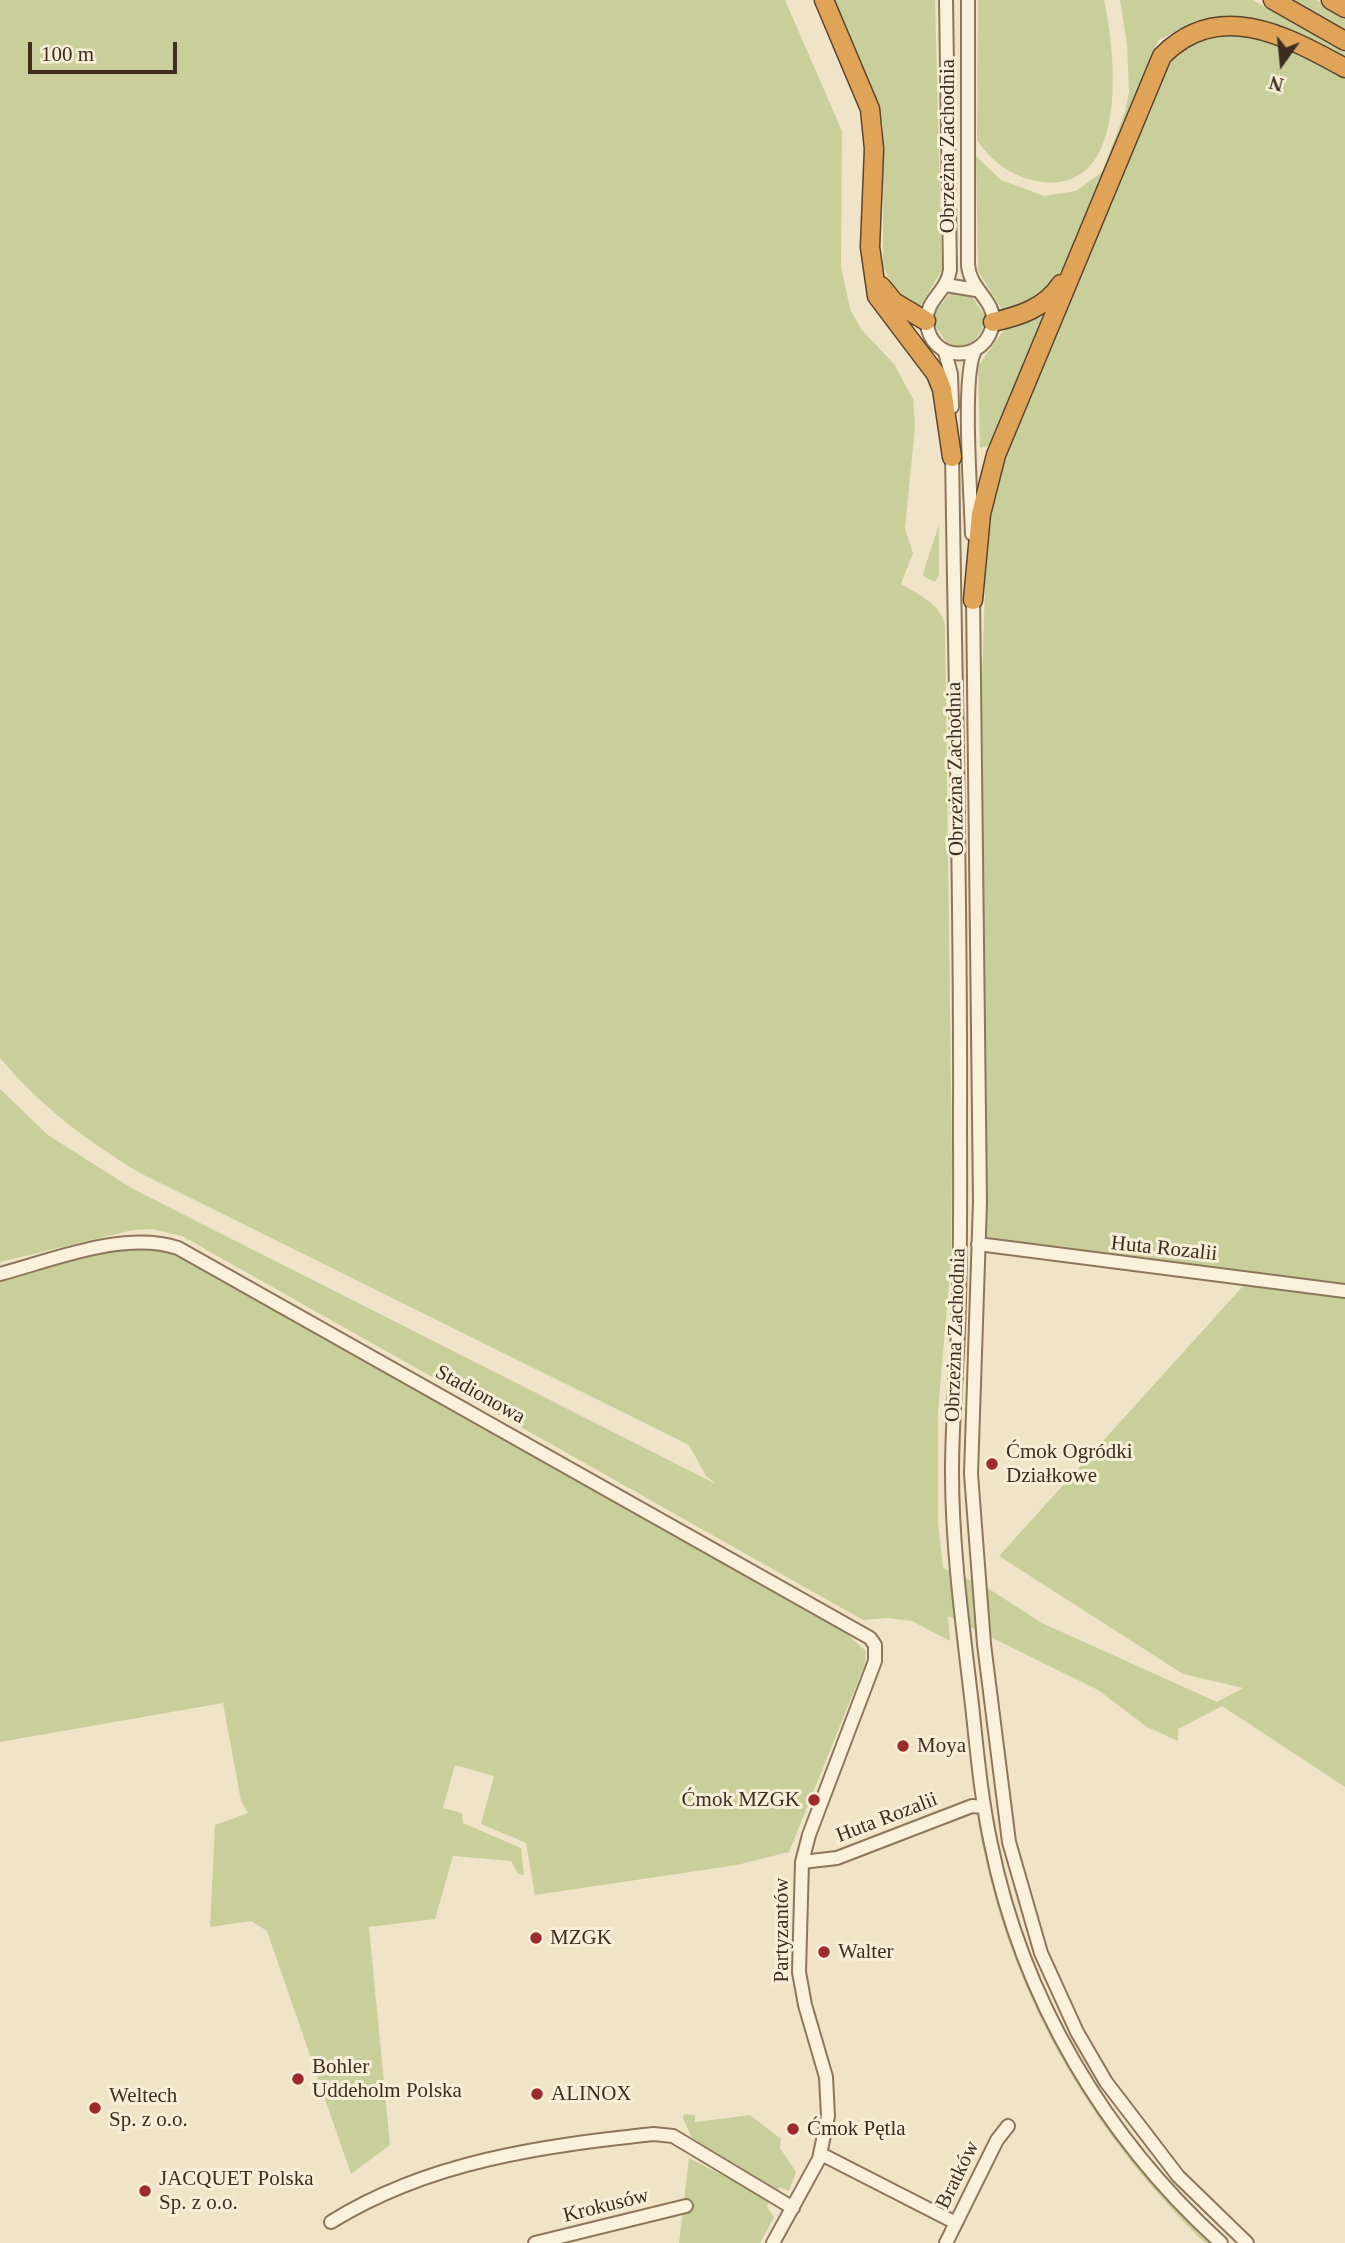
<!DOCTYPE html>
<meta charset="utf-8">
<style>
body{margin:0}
#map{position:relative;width:1345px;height:2243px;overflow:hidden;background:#f0e4c8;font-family:"Times New Roman",serif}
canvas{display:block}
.north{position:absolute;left:1247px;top:28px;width:70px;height:70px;-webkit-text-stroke:5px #f7eed8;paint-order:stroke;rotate:195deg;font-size:19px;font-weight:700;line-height:28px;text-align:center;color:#3d2e20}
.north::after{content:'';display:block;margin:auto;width:24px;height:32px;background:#3d2e20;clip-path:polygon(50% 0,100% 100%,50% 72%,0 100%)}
.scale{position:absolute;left:28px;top:42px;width:149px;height:32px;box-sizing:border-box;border:4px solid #3d2e20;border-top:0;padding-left:9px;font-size:21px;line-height:24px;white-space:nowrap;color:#3d2e20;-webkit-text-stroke:5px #f7eed8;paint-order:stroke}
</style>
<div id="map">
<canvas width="1345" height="2243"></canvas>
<div class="north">N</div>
<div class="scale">100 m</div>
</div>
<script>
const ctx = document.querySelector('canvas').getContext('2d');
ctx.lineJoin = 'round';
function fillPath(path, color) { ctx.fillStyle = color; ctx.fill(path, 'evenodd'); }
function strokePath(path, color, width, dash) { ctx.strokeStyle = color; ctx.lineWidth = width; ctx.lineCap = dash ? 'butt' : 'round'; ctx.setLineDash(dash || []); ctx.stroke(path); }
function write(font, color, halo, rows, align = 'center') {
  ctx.font = font + ' "Times New Roman",serif'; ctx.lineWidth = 6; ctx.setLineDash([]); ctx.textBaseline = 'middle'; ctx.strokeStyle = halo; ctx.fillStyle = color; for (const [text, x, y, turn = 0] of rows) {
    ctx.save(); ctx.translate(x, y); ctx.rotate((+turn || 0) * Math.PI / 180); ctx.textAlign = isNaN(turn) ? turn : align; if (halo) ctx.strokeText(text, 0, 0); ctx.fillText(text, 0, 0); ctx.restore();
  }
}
fillPath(new Path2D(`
 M0,0H785L842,131L841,266L850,309L861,329L894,364L913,399L915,427L905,529L913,553L901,584C919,595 940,603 945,625L952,1162L951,1260L938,1411V1522L943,1568L986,1587L1042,1623L1217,1702L1243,1688L1183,1674L999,1556L1253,1275L985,1239L982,680L986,554L996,476L1066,301L1170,63L1178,51L1225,24L1303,54L1345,77V1787L1222,1706L1178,1729V1741L1147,1727L1098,1690L948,1616L950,1641L912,1621L887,1618L863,1620L182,1236L151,1229L133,1230L0,1262V1089L48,1135L133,1189L716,1484L706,1476L689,1445L140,1173C87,1141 40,1106 0,1058Z
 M831,0H935L942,270L919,308C899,296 891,286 883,265V125L857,55Z
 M978,0H1104C1116,54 1130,192 1042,182C1013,178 993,163 977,140Z
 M1120,0H1253L1345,53V61C1277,23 1226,0 1158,41L1067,261C1048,293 1037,298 1004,313L978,271L976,156L1001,180L1044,196L1076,191L1102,172L1125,112L1129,93L1127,44Z
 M1286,0H1316L1345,17V34Z
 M953,290L972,297L984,314L982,331L967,349L948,344L935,326L936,311Z
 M1059,297L1008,401L991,445L980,448L978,366L1003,331Z
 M939,525V575L935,582L923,576L924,570Z
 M124,1248H162L177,1255L851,1632L849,1636L866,1651L865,1664L789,1852L737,1865L535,1895L526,1843L481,1824L494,1776L455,1765L443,1808L462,1813L463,1823L521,1848L524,1875L518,1874L511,1861L453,1856L435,1919L369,1927L390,2145L351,2174L267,1931L251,1921L210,1927L215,1825L248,1813L241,1801L223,1703L0,1742V1279Z
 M977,1815L1013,1944L1062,2054L1098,2112L1141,2170L1211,2243H1205C1086,2127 1003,1981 977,1815Z
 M684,2114L695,2115V2122L750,2115L781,2139L780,2148L796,2172L789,2191L779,2187L778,2190L692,2138L683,2118Z
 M689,2158L770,2200L767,2207L774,2217L760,2243H679Z`), '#c9cf9b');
const minor = new Path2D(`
 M946,0L950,270C947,292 925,300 927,322C929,364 988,364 993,322C995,300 970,290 968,265V0
 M946,285L976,290
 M945,352L951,374L952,407
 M952,450C955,672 961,894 960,1116C960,1187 961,1259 958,1331C956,1378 952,1425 952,1472C952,1549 963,1628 972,1705C977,1751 981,1798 991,1844C1022,1998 1105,2138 1221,2243
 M972,534C971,499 962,379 974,353
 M973,595L980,1202L971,1474L984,1644L1009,1842L1041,1953L1077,2032L1106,2082L1178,2176L1247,2243
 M978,1244L1345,1291
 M0,1274C53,1260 125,1230 178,1248L870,1638L875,1645V1661L809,1835L802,1862L799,1972L805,2005L826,2077L828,2116L819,2159L773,2243
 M802,1862L837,1858L972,1806L984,1807
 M821,2154L956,2223
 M331,2222C429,2161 542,2146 654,2134L673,2136L793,2208
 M535,2243L686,2206
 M946,2243L997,2140L1008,2126`);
const highway = new Path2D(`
 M824,0L870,109L874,149L870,247L877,296L936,374L942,389L952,457
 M1273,0L1345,41
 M1331,0L1345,8
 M881,286L894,302L926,321
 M993,322C1020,316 1045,308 1061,284
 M973,600L981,514L996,455L1162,56C1217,0 1282,33 1345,68`);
strokePath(minor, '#8d765c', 16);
strokePath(highway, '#5b4430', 21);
strokePath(minor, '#faf1dc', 12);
strokePath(highway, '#e0a458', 18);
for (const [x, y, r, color] of [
 [992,1464,7,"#9e2a2b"],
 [903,1746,7,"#9e2a2b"],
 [814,1800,7,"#9e2a2b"],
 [536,1938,7,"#9e2a2b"],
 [824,1952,7,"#9e2a2b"],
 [298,2079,7,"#9e2a2b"],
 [537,2094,7,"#9e2a2b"],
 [95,2108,7,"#9e2a2b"],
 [793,2129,7,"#9e2a2b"],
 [145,2191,7,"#9e2a2b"]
]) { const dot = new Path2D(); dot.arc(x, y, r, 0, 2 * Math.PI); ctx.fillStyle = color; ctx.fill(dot); strokePath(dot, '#f7eed8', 2.5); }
write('21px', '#3d2e20', '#f7eed8', [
 ["Obrzeżna Zachodnia",948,146,-90],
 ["Obrzeżna Zachodnia",956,769,-91],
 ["Huta Rozalii",1164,1249,6],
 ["Obrzeżna Zachodnia",956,1335,-88],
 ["Stadionowa",480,1395,29],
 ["Huta Rozalii",887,1818,-21],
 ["Partyzantów",782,1930,-90],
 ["Bratków",958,2175,-64],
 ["Krokusów",606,2206,-14]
]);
write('21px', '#3d2e20', '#f7eed8', [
 ["Ćmok Ogródki",1006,1452],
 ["Działkowe",1006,1476],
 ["Moya",917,1746],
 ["Ćmok MZGK",800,1800,"right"],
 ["MZGK",550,1938],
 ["Walter",838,1952],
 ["Bohler",312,2067],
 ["Uddeholm Polska",312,2091],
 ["ALINOX",551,2094],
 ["Weltech",109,2096],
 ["Sp. z o.o.",109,2120],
 ["Ćmok Pętla",807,2129],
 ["JACQUET Polska",159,2179],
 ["Sp. z o.o.",159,2203]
], 'left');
</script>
